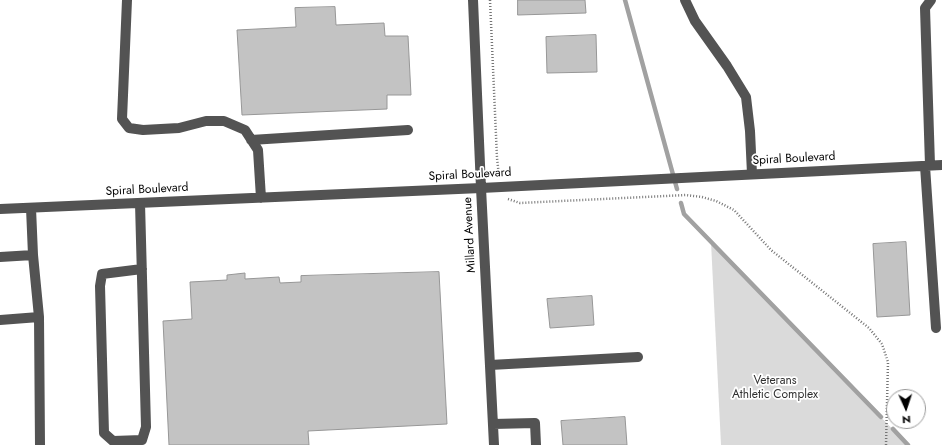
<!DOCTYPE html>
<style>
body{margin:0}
#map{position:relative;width:942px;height:445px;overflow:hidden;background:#fff;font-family:Jost,sans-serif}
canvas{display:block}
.north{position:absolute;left:886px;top:389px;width:40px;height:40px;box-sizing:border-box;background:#fff;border:1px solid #999;border-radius:50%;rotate:177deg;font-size:11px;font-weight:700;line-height:16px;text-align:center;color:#000}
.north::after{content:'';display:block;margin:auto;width:14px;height:18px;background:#000;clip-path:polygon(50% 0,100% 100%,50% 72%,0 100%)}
</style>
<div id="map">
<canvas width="942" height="445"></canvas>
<div class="north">N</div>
</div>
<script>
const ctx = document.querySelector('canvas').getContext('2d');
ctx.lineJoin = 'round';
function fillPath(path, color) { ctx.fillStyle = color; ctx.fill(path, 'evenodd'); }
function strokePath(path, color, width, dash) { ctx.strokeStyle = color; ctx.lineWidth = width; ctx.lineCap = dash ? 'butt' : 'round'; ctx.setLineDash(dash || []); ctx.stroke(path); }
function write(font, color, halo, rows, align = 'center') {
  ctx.font = font + ' Jost,sans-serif'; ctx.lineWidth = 3.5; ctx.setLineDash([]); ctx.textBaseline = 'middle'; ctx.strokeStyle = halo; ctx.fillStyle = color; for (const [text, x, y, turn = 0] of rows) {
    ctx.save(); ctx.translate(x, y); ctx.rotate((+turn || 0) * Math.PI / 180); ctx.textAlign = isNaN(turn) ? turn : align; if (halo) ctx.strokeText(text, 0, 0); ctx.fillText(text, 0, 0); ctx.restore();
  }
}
fillPath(new Path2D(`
 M711,242L908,445H721Z`), '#dadada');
strokePath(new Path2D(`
 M625,0L677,189
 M681,203L684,214L881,417
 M893,429L908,445`), '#a1a1a1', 4.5);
const building = new Path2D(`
 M518,0H585L586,13L518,15Z
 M335,7L336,25L384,23L385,36H408L411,95H387V109L242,115L237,30L296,27L295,8Z
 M596,35L597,72L547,73L546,37Z
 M906,242L910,315L877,317L873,244Z
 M439,272L447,424L308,431L309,445H169L163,321L192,319L190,282L227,280V275L245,273V279L279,277L280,283L301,282V276Z
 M592,296L594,325L550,328L547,299Z
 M625,417L627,445H563L561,421Z`);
fillPath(building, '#c3c3c3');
strokePath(building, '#979797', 1);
strokePath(new Path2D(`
 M490,0L497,158L499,176
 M508,199L520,203L686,195L702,197L716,201L734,210L771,250L869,328L882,344L888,362L886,445`), '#757575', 2.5, [1, 2]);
strokePath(new Path2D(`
 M127,0L122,119L129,128L143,130L179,128L206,121H224L245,130L258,150L261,198
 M473,0L481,188L494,445
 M685,0L695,21L727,66L746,97L750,131L752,174
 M251,140L408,130
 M930,165L925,8L931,0
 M925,166L936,328
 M140,203L146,427L142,440L113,441L104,433L100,286L102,274L142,269
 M0,209L481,188L942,165
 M0,257L33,255L31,208
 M39,317L40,445
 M0,320L39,317L33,255
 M490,365L638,357
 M493,424L535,423L536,445`), '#535353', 10);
write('12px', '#000', '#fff', [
 ["Spiral Boulevard",794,159,-3],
 ["Spiral Boulevard",470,175,-3],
 ["Spiral Boulevard",147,190,-3],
 ["Millard Avenue",470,235,-93]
]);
write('12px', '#313131', '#fff', [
 ["Veterans",775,381],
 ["Athletic Complex",775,395]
]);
</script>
